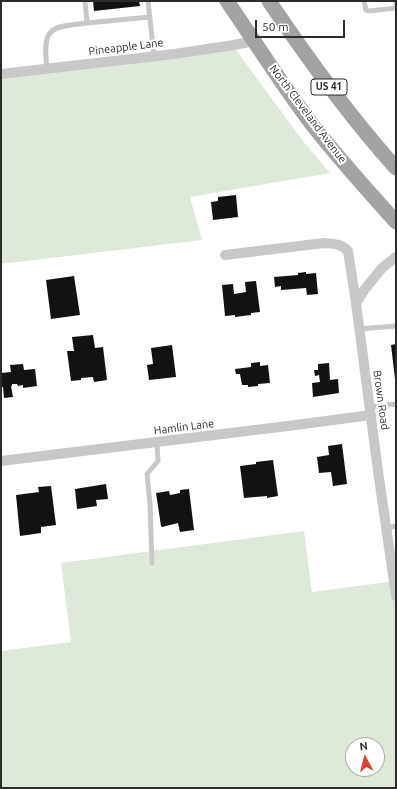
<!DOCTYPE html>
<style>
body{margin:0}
#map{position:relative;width:397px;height:789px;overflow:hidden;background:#fff;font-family:Ubuntu,sans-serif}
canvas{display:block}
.frame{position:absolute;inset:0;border:2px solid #2b2b2b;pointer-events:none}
.north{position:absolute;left:345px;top:737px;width:40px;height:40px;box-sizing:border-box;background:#fff;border:1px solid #aaa;border-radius:50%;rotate:353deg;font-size:11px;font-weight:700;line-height:16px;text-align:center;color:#2b2b2b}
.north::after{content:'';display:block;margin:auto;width:14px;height:18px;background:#de3f32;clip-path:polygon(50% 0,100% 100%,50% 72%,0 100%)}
.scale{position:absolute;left:255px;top:20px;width:90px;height:18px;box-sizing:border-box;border:2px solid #2b2b2b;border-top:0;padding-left:5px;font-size:12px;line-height:14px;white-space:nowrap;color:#2b2b2b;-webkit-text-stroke:3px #fff;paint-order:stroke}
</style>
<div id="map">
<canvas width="397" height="789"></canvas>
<div class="frame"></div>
<div class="north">N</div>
<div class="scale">50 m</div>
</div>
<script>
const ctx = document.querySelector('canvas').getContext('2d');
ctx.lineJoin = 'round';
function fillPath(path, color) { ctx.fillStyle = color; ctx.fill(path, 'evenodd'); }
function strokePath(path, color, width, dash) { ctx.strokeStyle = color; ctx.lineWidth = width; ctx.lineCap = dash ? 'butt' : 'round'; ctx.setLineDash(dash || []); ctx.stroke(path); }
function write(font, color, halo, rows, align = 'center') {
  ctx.font = font + ' Ubuntu,sans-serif'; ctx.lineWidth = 4; ctx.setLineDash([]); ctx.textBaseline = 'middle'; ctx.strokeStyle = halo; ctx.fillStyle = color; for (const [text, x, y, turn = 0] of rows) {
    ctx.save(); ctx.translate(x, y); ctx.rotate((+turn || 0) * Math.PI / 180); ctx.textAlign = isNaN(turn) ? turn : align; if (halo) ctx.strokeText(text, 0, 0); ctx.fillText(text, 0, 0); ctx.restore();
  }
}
fillPath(new Path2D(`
 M233,46L303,141L330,173L190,197L202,240L1,264V70Z
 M304,531L312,592L396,581V788H1V651L71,642L61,563ZM353,745H377V769H353Z`), '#dfe9d9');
fillPath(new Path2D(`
 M93,1H139L140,6L94,11Z
 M236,195L238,217L213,220L211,202L218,201V197Z
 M306,272V274L316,273L318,294L307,295L306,288L281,290V286L275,287L274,277L298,275V273Z
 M74,276L80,315L51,319L46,280Z
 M256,281L260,312L251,313V315L235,317V315L225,316L222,285L233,284L234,294L246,292L245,282Z
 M93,335L95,348L103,347L107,380L94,382L93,377L81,378V380L71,381L67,351H74L72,337Z
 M396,344V379H395L391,345Z
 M172,345L176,377L149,380L147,365L153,364L151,348Z
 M260,362V366L268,365L270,383L258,384V386L248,387V385H242L240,374H236L235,369L251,367V363Z
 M329,363L330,380L338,379L339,393L313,397L312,383L320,382L319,375L315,376L314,370H318V364Z
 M23,364L24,370L35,369L37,386L23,388V385L18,386L17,384H12V386H11L13,397L4,398L3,387H1V373L11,372L10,365Z
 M342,444L347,484L333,486L331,472L319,473L317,457L329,455L328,446Z
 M273,460L278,496L267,498V496L244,498L240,466L256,464V462Z
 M106,484L108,499L96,500L97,506L77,509L75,489Z
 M51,486L56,525L41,527V533L20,536L16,495L39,492L38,487Z
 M189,489L194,530L180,532L178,523L162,527L161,526L156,493L169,491L170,495L180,493V490Z`), '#121212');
strokePath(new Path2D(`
 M148,1L154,56
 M364,1L366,10L369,11L396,8
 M396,1V4
 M87,23L150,17
 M47,69C46,59 43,39 51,32C57,25 78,24 87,23L85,1
 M359,329L396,326
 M369,407L396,404
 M386,528L396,526
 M152,563L150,504L147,474L158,461L157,442`), '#c8c8c8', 5);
strokePath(new Path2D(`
 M1,74L174,54L234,45L254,41
 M225,255L324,243C334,244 340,243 348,251L356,303L378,471L396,596
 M356,303L365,289L382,268L396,257
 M1,461L288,426L371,415`), '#c8c8c8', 10);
strokePath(new Path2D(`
 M227,1C256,43 283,87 314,127C340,160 368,191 396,222
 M269,1C308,59 349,116 396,168`), '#a3a3a3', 15);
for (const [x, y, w] of [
 [329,87,36]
]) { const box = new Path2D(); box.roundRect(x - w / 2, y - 8, w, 16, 3); ctx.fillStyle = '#fff'; ctx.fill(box); strokePath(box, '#2b2b2b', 1); }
write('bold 10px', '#2b2b2b', null, [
 ["US 41",329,87]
]);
write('11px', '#2b2b2b', '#fff', [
 ["Pineapple Lane",126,47,-7],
 ["North Cleveland Avenue",308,114,53],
 ["Brown Road",381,400,82],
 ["Hamlin Lane",184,427,-7]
]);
</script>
